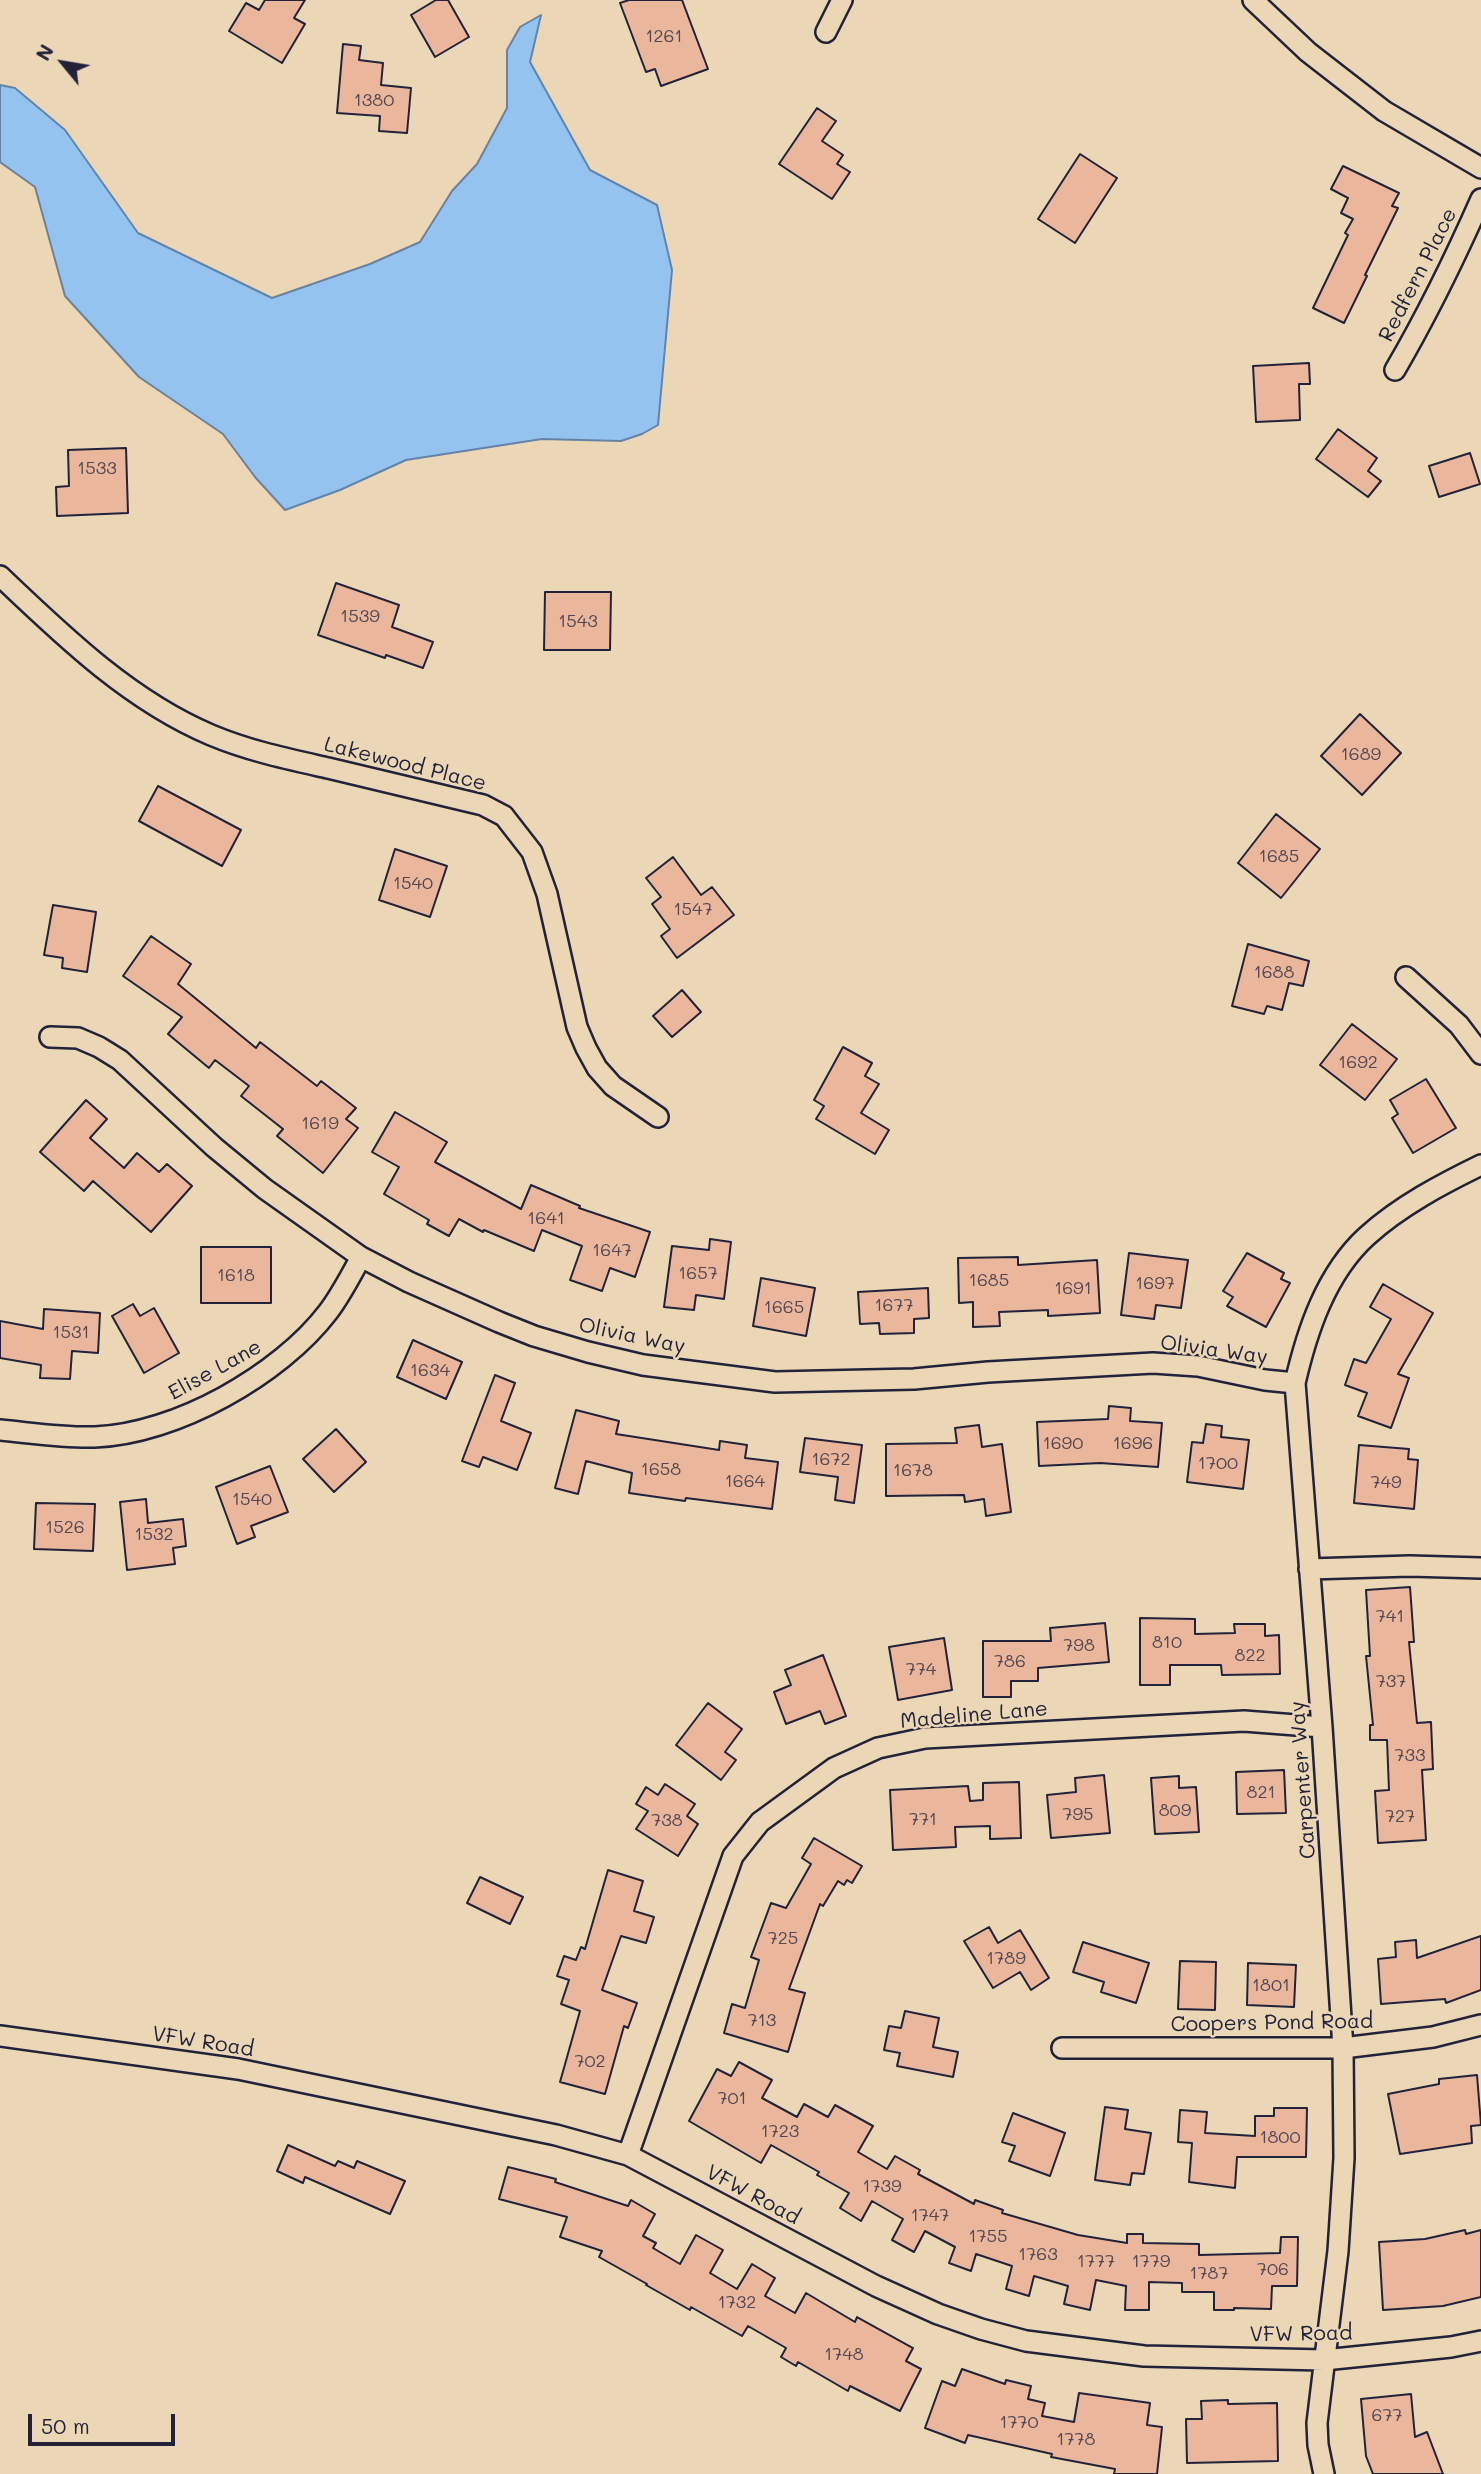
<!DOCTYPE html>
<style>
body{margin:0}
#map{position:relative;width:1481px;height:2474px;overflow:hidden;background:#ebd7b5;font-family:Mali,sans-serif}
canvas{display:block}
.north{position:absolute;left:28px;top:28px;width:70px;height:70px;-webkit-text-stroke:5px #ebd7b5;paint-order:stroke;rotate:300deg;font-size:19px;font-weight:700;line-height:28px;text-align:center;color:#22223b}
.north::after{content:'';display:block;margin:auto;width:24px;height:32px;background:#22223b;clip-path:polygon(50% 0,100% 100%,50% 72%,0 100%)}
.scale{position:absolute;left:28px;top:2414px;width:147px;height:32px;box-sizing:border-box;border:4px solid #22223b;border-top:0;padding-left:9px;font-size:21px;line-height:24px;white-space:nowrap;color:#22223b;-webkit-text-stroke:5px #ebd7b5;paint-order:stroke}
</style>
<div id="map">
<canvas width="1481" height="2474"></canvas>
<div class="north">N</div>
<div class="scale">50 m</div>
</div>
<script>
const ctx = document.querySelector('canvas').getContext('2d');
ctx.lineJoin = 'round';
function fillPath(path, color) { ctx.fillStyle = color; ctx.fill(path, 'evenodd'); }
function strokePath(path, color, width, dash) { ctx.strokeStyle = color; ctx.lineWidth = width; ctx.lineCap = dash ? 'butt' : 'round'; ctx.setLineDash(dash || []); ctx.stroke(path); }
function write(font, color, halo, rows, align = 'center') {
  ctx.font = font + ' Mali,sans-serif'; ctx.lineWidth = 5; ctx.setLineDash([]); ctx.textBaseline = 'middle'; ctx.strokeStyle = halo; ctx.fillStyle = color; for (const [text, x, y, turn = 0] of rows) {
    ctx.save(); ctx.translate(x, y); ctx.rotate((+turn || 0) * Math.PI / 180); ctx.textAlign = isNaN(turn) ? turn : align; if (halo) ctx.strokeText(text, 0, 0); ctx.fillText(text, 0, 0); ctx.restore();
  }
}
const water = new Path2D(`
 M541,15L530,62L590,170L657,205L672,270L658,425L642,434L621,441L542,439L406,460L340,490L285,510L255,477L223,434L139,377L65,296L35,187L0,162V85L15,88L65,130L138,233L272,298L370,264L420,242L452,191L477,164L507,108V50L520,27Z`);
fillPath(water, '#94c3ef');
strokePath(water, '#6683a7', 2);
const building = new Path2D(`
 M265,0H305L294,18L305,24L282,63L229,31L246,3L259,10Z
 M436,0H448L469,37L435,57L411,15Z
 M629,0H682L708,69L661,86L655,69L646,72L620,3Z
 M343,44L361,46L359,60L383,63L381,85L411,88L407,133L379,131L380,116L337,113Z
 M817,108L836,121L822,141L843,155L837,164L850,172L832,199L779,164Z
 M1080,154L1117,178L1075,243L1038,219Z
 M1343,166L1399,193L1392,206L1398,208L1365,275L1367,276L1344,323L1313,308L1348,235L1345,233L1353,219L1341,213L1348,198L1331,189Z
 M1309,363L1310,384H1299L1300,420L1256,422L1253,366Z
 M1338,429L1377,458L1368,471L1381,481L1368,497L1316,459Z
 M126,448L128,513L57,516L56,487L69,486L68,450Z
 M1470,453L1480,484L1439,497L1429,466Z
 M336,583L399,605L392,627L433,642L423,668L386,655L385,658L318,635Z
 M545,592H611L610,650H544Z
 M1360,714L1401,753L1362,795L1321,756Z
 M158,786L241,830L222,866L139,821Z
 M1276,814L1320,849L1281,898L1238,863Z
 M395,849L447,866L430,917L379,900Z
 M673,857L701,895L712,887L734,915L677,958L661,936L670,929L652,904L661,897L646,878Z
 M53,905L96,912L87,972L62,968L63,958L44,955Z
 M151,936L191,964L178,984L256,1048L260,1042L317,1086L321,1081L356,1108L346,1119L358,1128L323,1173L277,1136L283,1129L241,1096L249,1086L215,1060L209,1068L168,1034L182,1017L123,976Z
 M1248,944L1309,961L1303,986L1289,983L1282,1010L1267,1006L1264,1014L1232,1006Z
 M682,990L701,1012L672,1037L653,1016Z
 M1352,1024L1397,1059L1365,1100L1320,1065Z
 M843,1047L872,1063L865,1076L879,1084L861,1113L889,1130L875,1154L816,1119L824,1106L814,1100Z
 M1426,1079L1456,1128L1413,1153L1392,1118L1398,1114L1390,1100Z
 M86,1100L107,1119L90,1138L124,1168L137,1153L159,1172L167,1164L192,1186L151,1232L93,1181L84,1191L40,1152Z
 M395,1112L447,1142L435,1162L521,1209L531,1185L580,1206L579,1208L650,1232L635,1277L610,1268L602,1291L570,1280L582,1246L542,1230L534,1251L484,1230L483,1232L459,1219L449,1236L427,1224L429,1220L384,1194L399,1167L372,1152Z
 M710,1239L731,1242L724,1299L696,1295L694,1310L664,1307L672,1246L709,1250Z
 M201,1247H271V1303H201Z
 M1129,1253L1188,1260L1181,1308L1156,1305L1154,1319L1121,1315Z
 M1247,1253L1284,1273L1281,1279L1290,1283L1266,1327L1227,1306L1233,1297L1223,1291Z
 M1018,1257V1265L1097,1260L1100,1313L1048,1316V1310L999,1312L1000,1326L973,1327V1302L959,1303L958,1258Z
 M761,1278L815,1288L806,1336L753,1326Z
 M1383,1284L1433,1313L1398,1374L1409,1378L1391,1428L1358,1416L1367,1393L1345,1385L1354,1359L1366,1363L1391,1319L1370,1307Z
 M928,1288L929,1318L914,1319V1333L880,1334L879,1323L860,1324L858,1292Z
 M133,1304L140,1316L154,1308L179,1353L144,1373L112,1316Z
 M44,1309L100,1313L98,1353L72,1351L70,1379L40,1378L41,1365L0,1358V1321L43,1329Z
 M413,1340L462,1362L446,1399L397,1377Z
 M495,1375L515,1383L501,1421L531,1433L517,1470L483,1457L479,1467L462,1461Z
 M1109,1406L1131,1408L1130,1421L1162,1423L1158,1467L1100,1463L1039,1466L1037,1422L1108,1419Z
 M576,1410L619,1421L616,1434L719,1450L720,1441L747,1445L745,1458L778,1462L772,1509L686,1498L685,1501L629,1493L632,1473L586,1461L578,1494L555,1488Z
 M1206,1424L1222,1426L1221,1437L1249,1440L1243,1489L1187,1482L1192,1442L1203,1443Z
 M979,1425L982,1447L1002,1444L1011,1512L986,1516L984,1499L965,1502L964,1495L886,1496V1444L957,1443L955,1428Z
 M336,1429L366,1462L334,1492L303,1459Z
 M805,1438L862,1445L854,1503L835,1500L838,1477L800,1472Z
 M1359,1445L1409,1449L1408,1459L1418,1460L1414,1509L1354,1503Z
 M270,1466L288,1512L251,1526L255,1537L237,1544L216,1487Z
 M146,1499L148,1523L183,1519L186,1546L173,1548L175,1564L127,1570L120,1502Z
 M36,1503L95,1504L93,1551L34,1549Z
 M1410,1587L1414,1642H1409L1417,1723L1431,1722L1433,1769L1422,1770L1426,1840L1378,1843L1375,1791L1389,1790L1387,1740H1370V1725H1373L1366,1656H1370L1366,1590Z
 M1140,1618L1195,1619V1634L1235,1633L1234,1624H1265V1636L1279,1635L1280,1674L1222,1675L1221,1665H1170V1685H1140Z
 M1105,1623L1109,1662L1038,1668V1681H1011V1697H983V1641H1051L1050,1628Z
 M944,1638L952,1690L898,1700L889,1647Z
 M823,1655L846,1716L825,1724L820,1711L786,1724L774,1692L791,1685L785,1670Z
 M708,1703L742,1729L725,1752L736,1760L721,1780L676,1745Z
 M1284,1770L1286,1813L1237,1814L1236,1772Z
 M1104,1775L1110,1833L1051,1838L1047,1795L1076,1792L1075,1778Z
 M1179,1776V1788L1196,1787L1199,1832L1155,1834L1151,1778Z
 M1019,1782L1021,1838L990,1839V1826L955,1827L956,1847L893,1850L890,1790L968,1786L970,1801L983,1800V1783Z
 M665,1784L695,1804L687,1816L698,1824L678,1856L636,1829L648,1811L636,1804L646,1787L658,1795Z
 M814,1838L862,1866L852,1883L847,1880L844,1885L838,1881L823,1906L820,1904L789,1989L805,1993L788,2052L724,2033L732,2004L745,2008L759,1960L751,1957L771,1903L786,1908L811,1864L802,1858Z
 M608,1870L643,1881L634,1911L654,1917L646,1943L621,1936L602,1990L637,2003L628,2028L624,2026L605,2094L560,2082L580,2011L561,2004L569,1980L557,1976L564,1956L576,1960L581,1947L585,1949Z
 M480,1877L523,1897L510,1924L467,1903Z
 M989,1927L998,1943L1020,1930L1049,1978L1031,1990L1020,1972L993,1988L964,1941Z
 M1481,1936V1990L1446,2003L1445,1999L1381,2004L1378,1959L1396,1957L1395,1942L1416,1940L1417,1958Z
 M1083,1942L1149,1963L1136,2003L1101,1992L1104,1982L1073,1972Z
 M1180,1961L1216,1962L1215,2010L1178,2009Z
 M1248,1963L1296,1965L1294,2007L1247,2005Z
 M905,2011L939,2018L933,2047L958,2052L953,2077L897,2066L900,2053L884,2050L889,2026L901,2028Z
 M739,2062L772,2080L762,2098L797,2117L804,2104L828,2117L835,2105L873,2126L858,2152L887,2169L895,2156L920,2170L918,2174L974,2204L975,2200L1003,2210L1002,2213L1078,2235L1127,2243V2234H1143V2243L1199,2244V2255L1280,2253L1281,2237H1298L1297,2286H1272L1271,2309L1234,2308V2310H1214V2292H1182V2283L1149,2282V2310H1125L1126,2286L1096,2280L1090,2310L1064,2304L1068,2286L1034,2276L1029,2296L1006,2289L1012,2266L976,2254L971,2271L949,2263L955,2247L925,2231L914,2252L892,2240L903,2219L872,2201L861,2221L840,2208L849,2193L817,2175L819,2172L771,2145L761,2163L689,2121L717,2069L731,2076Z
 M1477,2075L1481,2125L1471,2126L1472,2143L1400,2154L1388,2094L1439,2084V2079Z
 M1105,2107L1128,2110L1125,2129L1151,2133L1144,2174L1132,2173L1130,2185L1095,2180Z
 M1274,2108H1307L1306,2157H1237L1235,2188L1189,2182L1192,2143L1178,2142L1180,2110L1207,2112L1205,2133L1255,2136V2116H1274Z
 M1013,2113L1065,2133L1050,2176L1009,2161L1015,2146L1002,2142Z
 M288,2145L335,2166L338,2161L354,2168L357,2161L405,2181L390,2214L305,2177L303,2183L277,2171Z
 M508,2167L556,2179L555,2182L628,2206L631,2200L655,2214L643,2236L656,2243L653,2248L680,2264L696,2235L723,2250L710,2273L737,2289L752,2264L775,2278L765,2296L795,2313L806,2293L855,2322L857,2317L913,2348L906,2361L921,2369L900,2411L850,2386L848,2391L798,2362L796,2366L781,2357L786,2348L748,2326L742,2336L691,2307L690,2310L646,2285L647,2284L599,2257L602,2251L560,2237L567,2217L499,2199Z
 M1465,2230L1466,2234L1481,2230V2297L1443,2306L1383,2310L1379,2242L1425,2239Z
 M962,2369L1005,2384L1006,2380L1031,2386L1028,2399L1045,2403L1042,2416L1074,2422L1079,2393L1150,2403L1147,2425L1162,2427L1157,2474H1114L1115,2469L1051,2457L1052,2454L968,2435L965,2443L925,2428L942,2381L955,2386Z
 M1411,2394L1415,2437L1427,2432L1443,2474H1373L1366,2456L1361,2399Z
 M1228,2400V2404L1277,2403L1278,2461L1187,2463L1186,2419H1202L1201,2401Z`);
fillPath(building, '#eab79c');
strokePath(building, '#22223b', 2);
const street = new Path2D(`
 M1253,0L1308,52L1384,111L1481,168
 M826,32L842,0
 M1395,370C1427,315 1455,258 1481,199
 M0,576C63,636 130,701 211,735C249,751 288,759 328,768C380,780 431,793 483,805L504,816L532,852L547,894L577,1027L586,1048L597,1068L613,1086L658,1117
 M1406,977L1459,1025L1481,1054
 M50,1037L78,1038L99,1047L120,1060L214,1147L265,1189L361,1257L409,1282L499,1322L534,1336L588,1352L643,1365L775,1382L914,1379L988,1372L1153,1363L1198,1366L1265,1380L1295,1383
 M0,1430C32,1433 63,1438 95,1437C176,1434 280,1375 328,1312C341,1295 351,1275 361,1257
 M1309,1569L1410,1566L1481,1568
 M0,2036L238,2069L556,2135L628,2155L876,2286L938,2314L981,2329L1026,2341L1144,2356L1324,2360L1451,2347L1481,2341
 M1062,2048H1343L1433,2037L1481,2025
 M628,2155L733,1856L760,1822L834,1768L878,1748L925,1738L1244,1721L1322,1727
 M1324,2474L1318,2445L1317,2423L1338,2251L1344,2158L1343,2048L1322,1727L1295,1383C1307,1331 1326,1273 1367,1236C1400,1206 1442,1184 1481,1165`);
strokePath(street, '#22223b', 24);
strokePath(street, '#ebd7b5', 19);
write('18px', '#544753', null, [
 ["1261",664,36],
 ["1380",374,100],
 ["1533",97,468],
 ["1539",360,616],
 ["1543",578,621],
 ["1689",1361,754],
 ["1685",1279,856],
 ["1540",413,883],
 ["1547",693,909],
 ["1688",1274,972],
 ["1692",1358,1062],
 ["1619",320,1123],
 ["1641",546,1218],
 ["1647",612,1250],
 ["1657",698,1273],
 ["1618",236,1275],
 ["1685",989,1280],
 ["1697",1155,1283],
 ["1691",1073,1288],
 ["1677",894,1305],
 ["1665",784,1307],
 ["1531",71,1332],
 ["1634",430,1370],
 ["1690",1063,1443],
 ["1696",1133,1443],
 ["1672",831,1459],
 ["1700",1218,1463],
 ["1658",661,1469],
 ["1678",913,1470],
 ["1664",745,1481],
 ["749",1386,1482],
 ["1540",252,1499],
 ["1526",65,1527],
 ["1532",154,1534],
 ["741",1390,1616],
 ["810",1167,1642],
 ["798",1079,1645],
 ["822",1250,1655],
 ["786",1010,1661],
 ["774",921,1669],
 ["737",1391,1681],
 ["733",1410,1755],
 ["821",1261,1792],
 ["809",1175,1810],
 ["795",1078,1814],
 ["727",1400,1816],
 ["771",923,1819],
 ["738",667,1820],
 ["725",783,1938],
 ["1789",1006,1958],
 ["1801",1271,1985],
 ["713",762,2020],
 ["702",590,2061],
 ["701",732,2098],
 ["1723",780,2131],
 ["1800",1280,2137],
 ["1739",882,2186],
 ["1747",930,2215],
 ["1755",988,2236],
 ["1763",1038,2254],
 ["1777",1096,2261],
 ["1779",1151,2261],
 ["706",1273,2269],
 ["1787",1209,2273],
 ["1732",737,2302],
 ["1748",844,2354],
 ["677",1387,2415],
 ["1770",1019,2422],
 ["1778",1076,2439]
]);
write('21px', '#22223b', '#ebd7b5', [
 ["Redfern Place",1418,275,-63],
 ["Lakewood Place",405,764,14],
 ["Olivia Way",632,1336,12],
 ["Olivia Way",1214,1350,8],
 ["Elise Lane",215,1370,-29],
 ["Madeline Lane",974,1715,-5],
 ["Carpenter Way",1303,1780,-94],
 ["Coopers Pond Road",1272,2023,-1],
 ["VFW Road",203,2042,9],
 ["VFW Road",753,2195,28],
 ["VFW Road",1301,2334,-1]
]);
</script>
